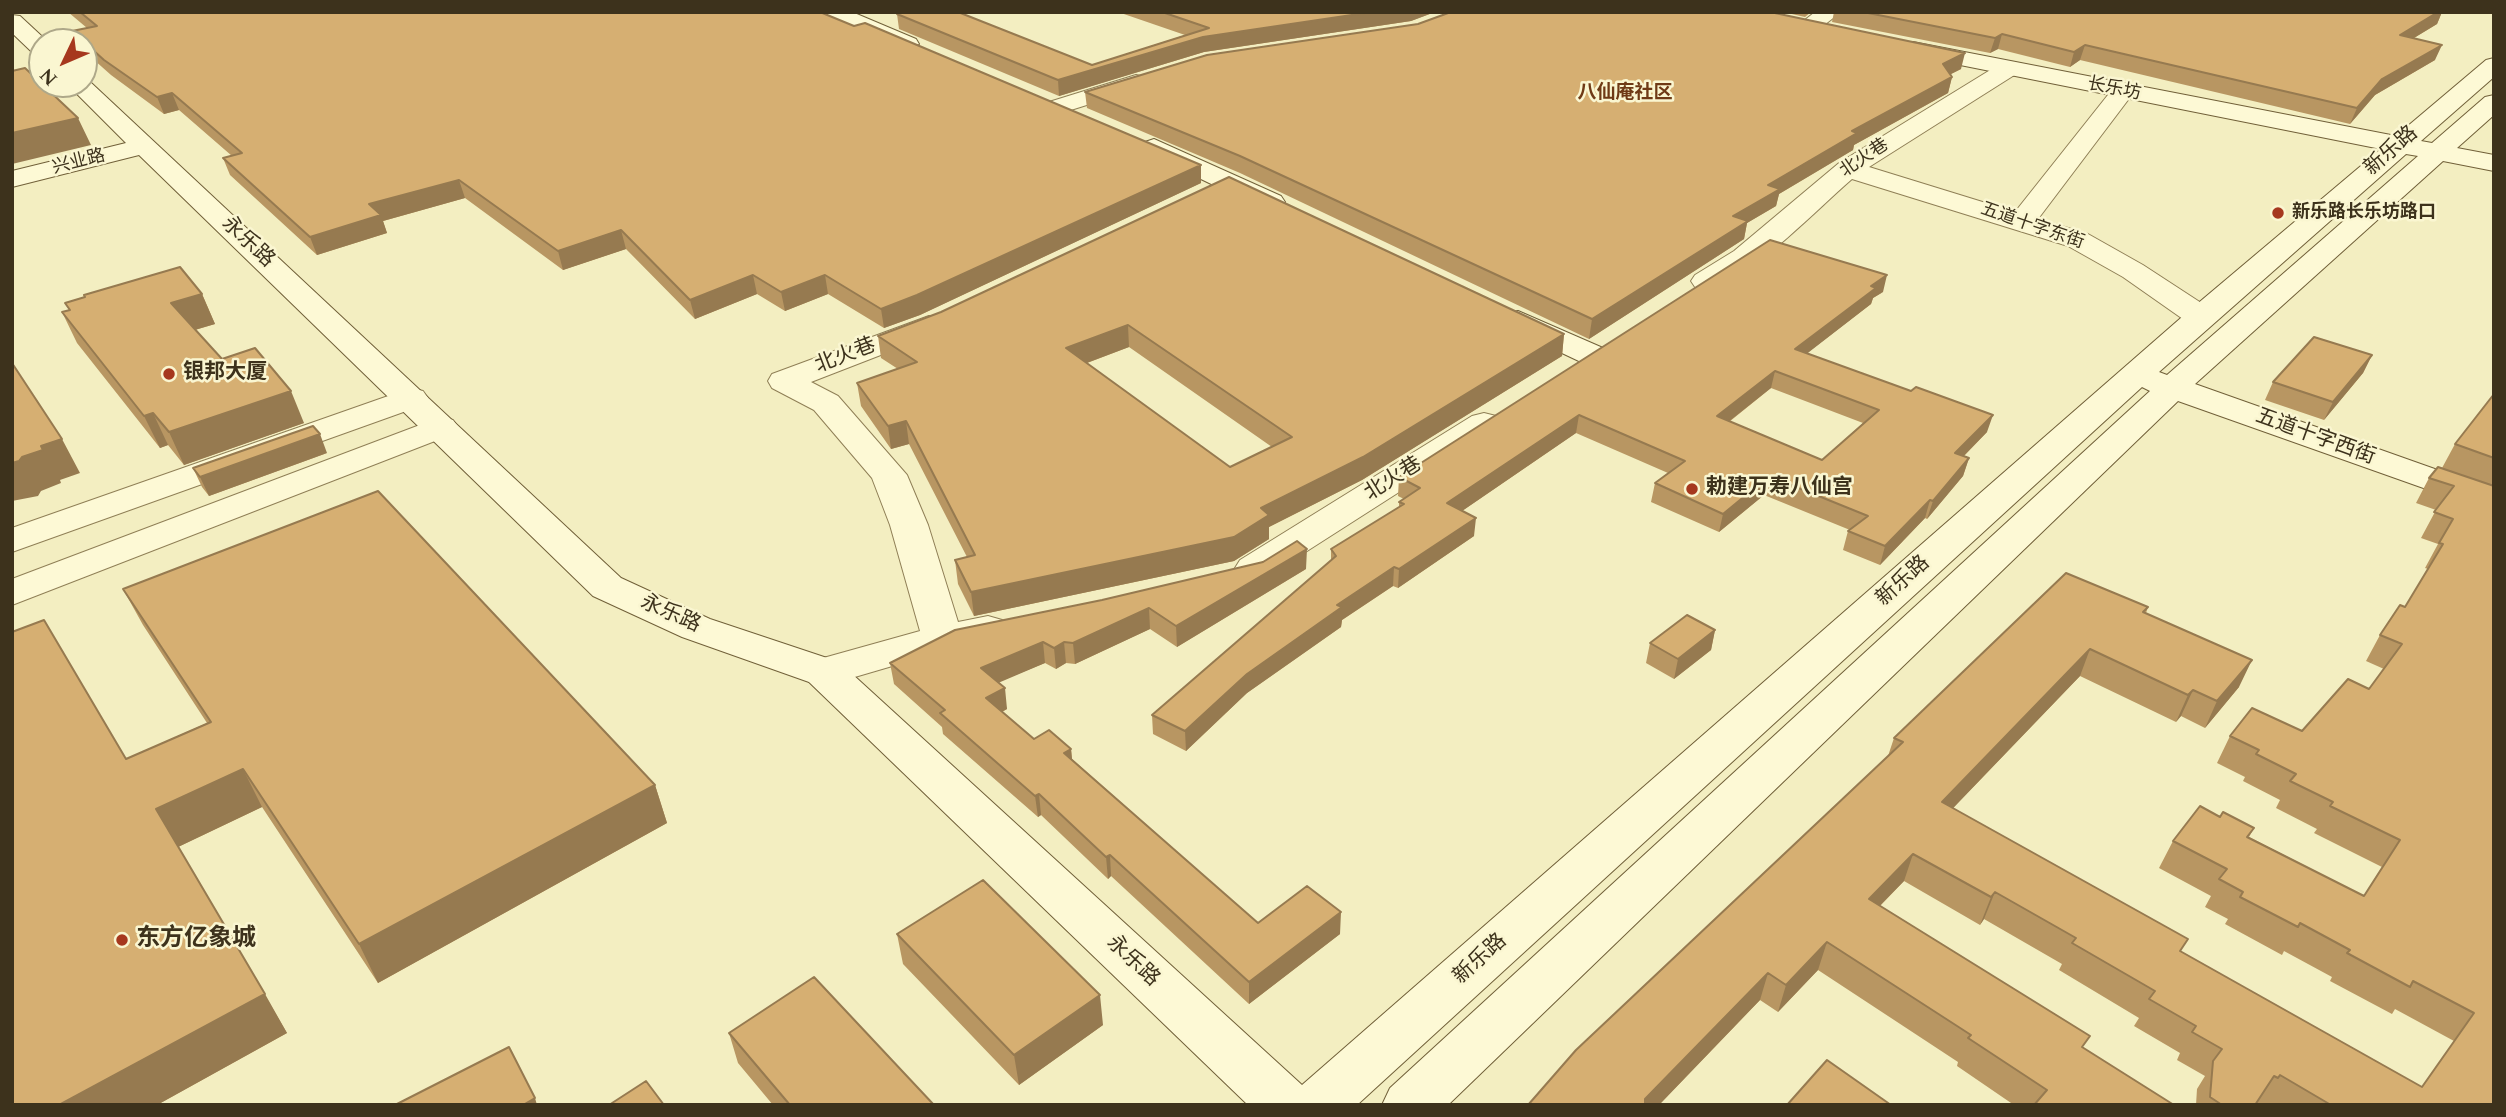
<!DOCTYPE html>
<meta charset="utf-8">
<style>
body{margin:0}
#map{position:relative;width:2506px;height:1117px;overflow:hidden;background:#f3eec1;font-family:Spectral,serif}
canvas{display:block}
.frame{position:absolute;inset:0;border:14px solid #3d321c;pointer-events:none}
.north{position:absolute;left:28px;top:28px;width:70px;height:70px;box-sizing:border-box;background:#faf6d1;border:2px solid #aea889;border-radius:50%;rotate:226deg;font-size:19px;font-weight:700;line-height:28px;text-align:center;color:#3d321c}
.north::after{content:'';display:block;margin:auto;width:24px;height:32px;background:#a6381e;clip-path:polygon(50% 0,100% 100%,50% 72%,0 100%)}
</style>
<div id="map">
<canvas width="2506" height="1117"></canvas>
<div class="frame"></div>
<div class="north">N</div>
</div>
<script>
const ctx = document.querySelector('canvas').getContext('2d');
ctx.lineJoin = 'round';
function strokePath(path, color, width, dash) { ctx.strokeStyle = color; ctx.lineWidth = width; ctx.lineCap = dash ? 'butt' : 'round'; ctx.setLineDash(dash || []); ctx.stroke(path); }
function fillPath(path, color) { ctx.fillStyle = color; ctx.fill(path, 'evenodd'); }
function write(font, color, halo, rows, align = 'center') {
  ctx.font = font + ' Spectral,"Noto Sans SC",serif'; ctx.lineWidth = 5; ctx.setLineDash([]); ctx.textBaseline = 'middle'; ctx.strokeStyle = halo; ctx.fillStyle = color; for (const [text, x, y, turn = 0] of rows) {
    ctx.save(); ctx.translate(x, y); ctx.rotate((+turn || 0) * Math.PI / 180); ctx.textAlign = isNaN(turn) ? turn : align; if (halo) ctx.strokeText(text, 0, 0); ctx.fillText(text, 0, 0); ctx.restore();
  }
}
const street = new Path2D(`
 M1815,12H1841L1815,32H1799L1796,27Z
 M2008,62L2016,64L2020,69L2016,74L1869,167L2015,212L2115,86H2131L2135,91L2131,96L2038,219L2088,234L2143,265L2212,310L2216,317L2212,324L2201,326L2190,324L2123,277L2068,246L1852,179C1815,211 1761,268 1717,287C1709,291 1703,289 1695,287L1691,281L1695,275L1734,251L1839,163L2000,64Z
 M1136,75L1144,77L1148,82L1144,87L1058,114L1049,112L1046,107L1049,102Z
 M929,316L940,318L945,325L940,332L811,382L838,396L907,475L928,525L958,622L988,616L1002,620L1008,629L1002,638L947,650L824,686L809,682L803,672L809,662L920,631L890,525L872,478L814,410L772,388L768,381L772,374Z
 M411,388L423,391L428,398L423,405L12,552V528Z
 M1484,413L1496,416L1501,423L1496,430L1268,576L1254,580L1240,576L1235,568L1240,560L1472,416Z
 M441,417L453,420L458,427L453,434L12,605V579Z`);
const secondary = new Path2D(`
 M822,12H852L916,39L919,44L908,51L900,49L825,17Z
 M12,15L20,16L48,42H42V56L34,54L12,33Z
 M1913,42L2396,136L2486,60L2494,58V77L2421,141L2432,143L2485,97L2494,95V115L2457,148L2494,155V171L2443,161L2195,384L2494,490V513L2178,401L1448,1105H1382L1390,1088L2150,391L2142,387L1357,1105H1248L809,682L682,637L593,596L139,155L12,187V171L126,143L67,84H84V78L87,79L621,578L710,619L839,662L1302,1085L2190,310L2381,149L1905,54L1902,49ZM2406,154L2418,156L2167,375L2159,372Z
 M1154,139L1281,196L1285,202L1281,208H1261L1145,152L1141,147L1145,142Z
 M1518,311L1603,348L1608,355L1603,362L1592,365L1581,362L1507,327L1502,320L1507,313Z`);
strokePath(street, '#8f7f56', 2);
strokePath(secondary, '#716039', 2);
fillPath(street, '#fdf9d5');
fillPath(secondary, '#fdf9d5');
fillPath(new Path2D(`
 M68,12H820L1201,183L920,315L884,328L828,294L785,311L757,294L695,319L626,249L563,270L465,198L383,221L387,233L317,255L230,175L223,158L232,156L179,110L164,114L111,75L84,51V42H77L72,31L87,28Z
 M1118,12H1435L1411,21L1204,52L1059,96L899,29L897,14L1092,65L1185,35Z
 M1783,12H1811L1805,17Z
 M1834,12H2442L2437,24L2414,38L2435,60L2375,95L2350,124L2080,60L2070,67L1998,49L1990,53L1832,22Z
 M1418,24L1961,69L1951,74L1952,77L1948,93L1854,145L1853,150L1779,194L1776,206L1747,223L1744,239L1589,339L1240,173L1087,108L1085,92Z
 M1883,292L1873,298L1871,304L1807,353L1987,432L1964,456L1969,458L1963,476L1927,519L1925,518L1880,565L1843,550L1848,531L1850,530L1764,495L1719,532L1651,502L1655,483L1668,473L1576,433L1462,511L1474,536L1398,588L1393,586L1342,620L1341,627L1247,693L1186,751L1153,734L1152,715L1331,561V549L1399,507V502L1404,499L1398,496L1399,477ZM1771,388L1863,423L1822,460L1729,422Z
 M202,294L215,324L195,330L222,359L304,423L184,465L168,445L160,448L77,343L62,312L69,310L65,303Z
 M941,312L1564,334L1562,356L1362,480L1269,527V539L1234,561L974,616L958,584L955,560L967,557L909,444L891,449L861,406L857,383L898,369L881,358L878,336ZM1129,347L1272,447L1230,467L1087,363Z
 M2372,355L2363,373L2324,420L2265,400L2273,382Z
 M2494,394V1105H2267L2263,1103L2262,1105L2257,1103L2256,1105H2196L2197,1089L2205,1076L2177,1060L2180,1053L2134,1026L2139,1018L2059,970L2062,964L1984,919L1980,925L1904,881L1880,906L2084,1048L2174,1105H2014L1957,1066L1958,1062L1818,970L1778,1012L1760,1000L1659,1105H1528L1888,756L1894,738L2148,607L2146,613L2239,687L2205,728L2181,716L2176,722L2080,676L1953,808L2182,952L2422,1087L2454,1041L2395,1009L2392,1014L2330,981L2332,977L2284,951L2282,955L2225,924L2228,919L2205,907L2211,896L2159,868L2173,841L2220,817L2254,828L2249,837L2364,896L2382,867L2314,833L2317,829L2276,808L2280,800L2243,781L2245,777L2217,763L2230,736L2302,731L2369,689L2384,669L2366,661L2380,635L2405,607L2428,569L2425,568L2438,544L2421,538L2436,510L2416,503L2429,478L2442,468L2455,444Z
 M327,453L209,496L202,487L193,468Z
 M1306,569L1177,647L1150,629L1075,664L1066,663L1056,669L1045,663L998,682L1007,709L1002,712L1034,739L1071,749L1072,759L1258,923L1340,934L1249,1004L1111,876L1108,879L1041,815L1038,817L943,734L942,727L894,684L890,663Z
 M123,589L655,785L667,823L378,983L262,807L178,847L287,1033L157,1105H12L126,759L207,723L143,625Z
 M1715,630L1711,650L1674,679L1646,663L1650,643Z
 M897,934L1103,1025L1019,1085L903,964Z
 M729,1033L934,1105H773L738,1063Z`), '#b89662');
fillPath(new Path2D(`
 M1372,12H1435L1411,21L1204,52L1059,96L1058,80L1203,37Z
 M2430,12H2442L2437,24L2394,50L2400,35Z
 M2002,34L1998,49L1990,53L1995,38Z
 M2085,45L2080,60L2070,67L2074,52Z
 M2442,45L2435,60L2375,95L2350,124L2357,108L2382,79Z
 M1965,53L1961,69L1939,80L1943,64Z
 M1952,77L1948,93L1854,145L1853,150L1779,194L1776,206L1747,223L1744,239L1589,339L1592,319L1733,216L1768,185L1852,131Z
 M172,93L179,110L164,114L157,97Z
 M78,118L91,145L12,164V133Z
 M1201,165V183L920,315L884,328L881,309Z
 M459,180L465,198L383,221L387,233L317,255L310,237L369,204Z
 M621,230L626,249L563,270L558,251Z
 M753,275L757,294L695,319L690,300Z
 M825,275L828,294L785,311L781,292Z
 M1887,275L1883,292L1873,298L1871,304L1791,366L1795,349L1871,286Z
 M202,294L215,324L184,333L171,303Z
 M1128,325L1129,347L1068,370L1066,348Z
 M1564,334L1562,356L1362,480L1269,527V539L1234,561L974,616L971,592L1261,508Z
 M2372,355L2363,373L2324,420L2333,402Z
 M1775,371L1771,388L1713,434L1717,416Z
 M291,391L304,423L184,465L169,432Z
 M153,413L168,445L160,448L144,416Z
 M1579,415L1576,433L1446,522L1447,503Z
 M1993,415L1987,432L1949,471L1955,453Z
 M906,421L909,444L891,449L888,426Z
 M320,434L327,453L209,496L200,477Z
 M62,439L80,473L60,480L61,483L41,491L38,496L12,501V463L41,446Z
 M1969,458L1963,476L1927,519L1933,501Z
 M1769,476L1764,495L1719,532L1723,514Z
 M1930,500L1925,518L1880,565L1885,546Z
 M1476,518L1474,536L1398,588L1399,569Z
 M1307,549L1306,569L1177,647L1176,626Z
 M1394,567L1393,586L1342,620L1341,627L1247,693L1186,751L1185,731L1247,674L1337,605Z
 M1149,608L1150,629L1075,664L1073,643Z
 M1715,630L1711,650L1674,679L1678,659Z
 M1043,642L1045,663L984,689L981,668Z
 M1064,642L1066,663L1056,669L1054,648Z
 M2090,649L2080,676L1933,829L1942,802Z
 M2252,660L2239,687L2205,728L2217,701Z
 M1005,688L1007,709L988,719L986,698Z
 M2193,690L2181,716L2176,722L2188,695Z
 M1071,749L1073,770L1064,753Z
 M243,769L262,807L178,847L156,809Z
 M655,785L667,823L378,983L359,944Z
 M1039,794L1041,815L1038,817L1035,796Z
 M1913,854L1904,881L1860,926L1869,899Z
 M1110,855L1111,876L1108,879L1106,857Z
 M1995,892L1984,919L1980,925L1991,897Z
 M1341,912L1340,934L1249,1004V982Z
 M1827,942L1818,970L1778,1012L1786,985Z
 M1768,973L1760,1000L1659,1105H1643L1645,1099Z
 M265,994L287,1033L157,1105H59Z
 M1100,995L1103,1025L1019,1085L1014,1055Z
 M535,1098L537,1105H523Z`), '#967a50');
const building = new Path2D(`
 M80,12H820L854,26L865,23L1201,165L917,295L881,309L825,275L781,292L753,275L690,300L621,230L558,251L459,180L369,204L381,215L310,237L223,158L242,153L172,93L157,97L104,60L72,31L97,26Z
 M902,12H958L1092,65L1209,28L1162,12H1372L1203,37L1058,80L897,14Z
 M1451,12H1770L1965,53L1943,64L1952,77L1852,131L1857,133L1768,185L1780,189L1733,216L1748,221L1592,319L1240,156L1085,92L1207,55L1418,24Z
 M1863,12H2438L2400,35L2442,45L2382,79L2357,108L2085,45L2074,52L2002,34L1995,38Z
 M25,68L78,118L12,133V71Z
 M1229,177L1564,334L1363,457L1261,508L1269,515L1234,537L971,592L955,560L975,555L906,421L888,426L857,383L917,362L878,336L941,312ZM1128,325L1292,437L1230,467L1066,348Z
 M1770,240L1887,275L1871,286L1876,288L1795,349L1911,391L1916,387L1993,415L1955,453L1969,458L1933,501L1930,500L1885,546L1848,531L1868,516L1769,476L1723,514L1655,483L1685,461L1579,415L1447,503L1476,518L1399,569L1394,567L1337,605L1342,607L1247,674L1185,731L1152,715L1336,556L1331,549L1404,504L1399,502L1420,488L1399,477ZM1775,371L1879,410L1822,460L1717,416Z
 M180,267L202,294L171,303L222,359L255,348L291,391L169,432L153,413L144,416L62,312L70,310L65,303L85,297L84,295Z
 M2314,337L2372,355L2333,402L2273,382Z
 M12,363L62,439L41,446L43,450L22,457L19,461L12,463Z
 M2494,394V458L2455,444Z
 M313,426L320,434L200,477L193,468Z
 M2438,467L2494,486V1105H2331L2280,1075L2278,1078L2274,1076L2255,1105H2222L2210,1097L2213,1061L2222,1049L2192,1032L2196,1026L2149,999L2155,991L2072,943L2076,938L1995,892L1991,897L1913,854L1869,899L2090,1036L2082,1047L2174,1105H2034L2047,1090L1968,1038L1971,1035L1827,942L1786,985L1768,973L1645,1099V1105H1528L1576,1050L1903,742L1894,738L2066,573L2148,607L2143,612L2252,660L2217,701L2193,690L2188,695L2090,649L1942,802L2188,939L2180,951L2422,1087L2474,1013L2413,981L2410,987L2347,953L2350,950L2300,923L2298,927L2240,897L2243,892L2219,879L2227,869L2173,841L2200,806L2220,817L2223,812L2254,828L2247,837L2364,896L2400,840L2330,806L2333,802L2290,781L2296,774L2256,754L2259,750L2230,736L2252,708L2302,731L2348,679L2369,689L2402,644L2380,635L2400,605L2405,607L2443,544L2439,543L2453,519L2434,512L2454,486L2429,478Z
 M378,491L655,785L359,944L243,769L156,809L265,994L59,1105H12V632L44,620L126,759L211,722L123,589Z
 M1297,541L1307,549L1176,626L1149,608L1073,643L1064,642L1054,648L1043,642L981,668L1005,688L986,698L1034,739L1049,730L1071,749L1064,753L1258,923L1307,886L1341,912L1249,982L1110,855L1106,857L1039,794L1035,796L940,713L945,710L890,663L955,630L1102,600L1263,562Z
 M1687,615L1715,630L1678,659L1650,643Z
 M983,880L1100,995L1014,1055L897,934Z
 M814,977L934,1105H790L729,1033Z
 M509,1047L535,1098L523,1105H395Z
 M1827,1060L1891,1105H1787Z
 M646,1081L664,1105H609Z`);
fillPath(building, '#d6af72');
strokePath(building, '#967a50', 2);
for (const [x, y, r, color] of [
 [2278,213,7,"#a6381e"],
 [169,374,7,"#a6381e"],
 [1692,489,7,"#a6381e"],
 [122,940,7,"#a6381e"]
]) { const dot = new Path2D(); dot.arc(x, y, r, 0, 2 * Math.PI); ctx.fillStyle = color; ctx.fill(dot); strokePath(dot, '#faf6d1', 2.5); }
write('18px', '#3d321c', '#faf6d1', [
 ["长乐坊",2114,90,11],
 ["北火巷",1865,159,-34],
 ["兴业路",79,163,-14],
 ["五道十字东街",2032,227,19]
]);
write('bold 18px', '#3d321c', '#faf6d1', [
 ["新乐路长乐坊路口",2292,213]
], 'left');
write('bold 19px', '#6f3a16', '#faf6d1', [
 ["八仙庵社区",1625,94]
]);
write('21px', '#3d321c', '#faf6d1', [
 ["新乐路",2392,152,-41],
 ["永乐路",247,243,43],
 ["北火巷",846,357,-21],
 ["五道十字西街",2315,438,20],
 ["北火巷",1394,480,-32],
 ["新乐路",1904,582,-42],
 ["永乐路",670,615,24],
 ["新乐路",1481,960,-42],
 ["永乐路",1132,962,43]
]);
write('bold 21px', '#3d321c', '#faf6d1', [
 ["银邦大厦",183,374],
 ["勅建万寿八仙宫",1706,489]
], 'left');
write('bold 24px', '#3d321c', '#faf6d1', [
 ["东方亿象城",136,940]
], 'left');
</script>
